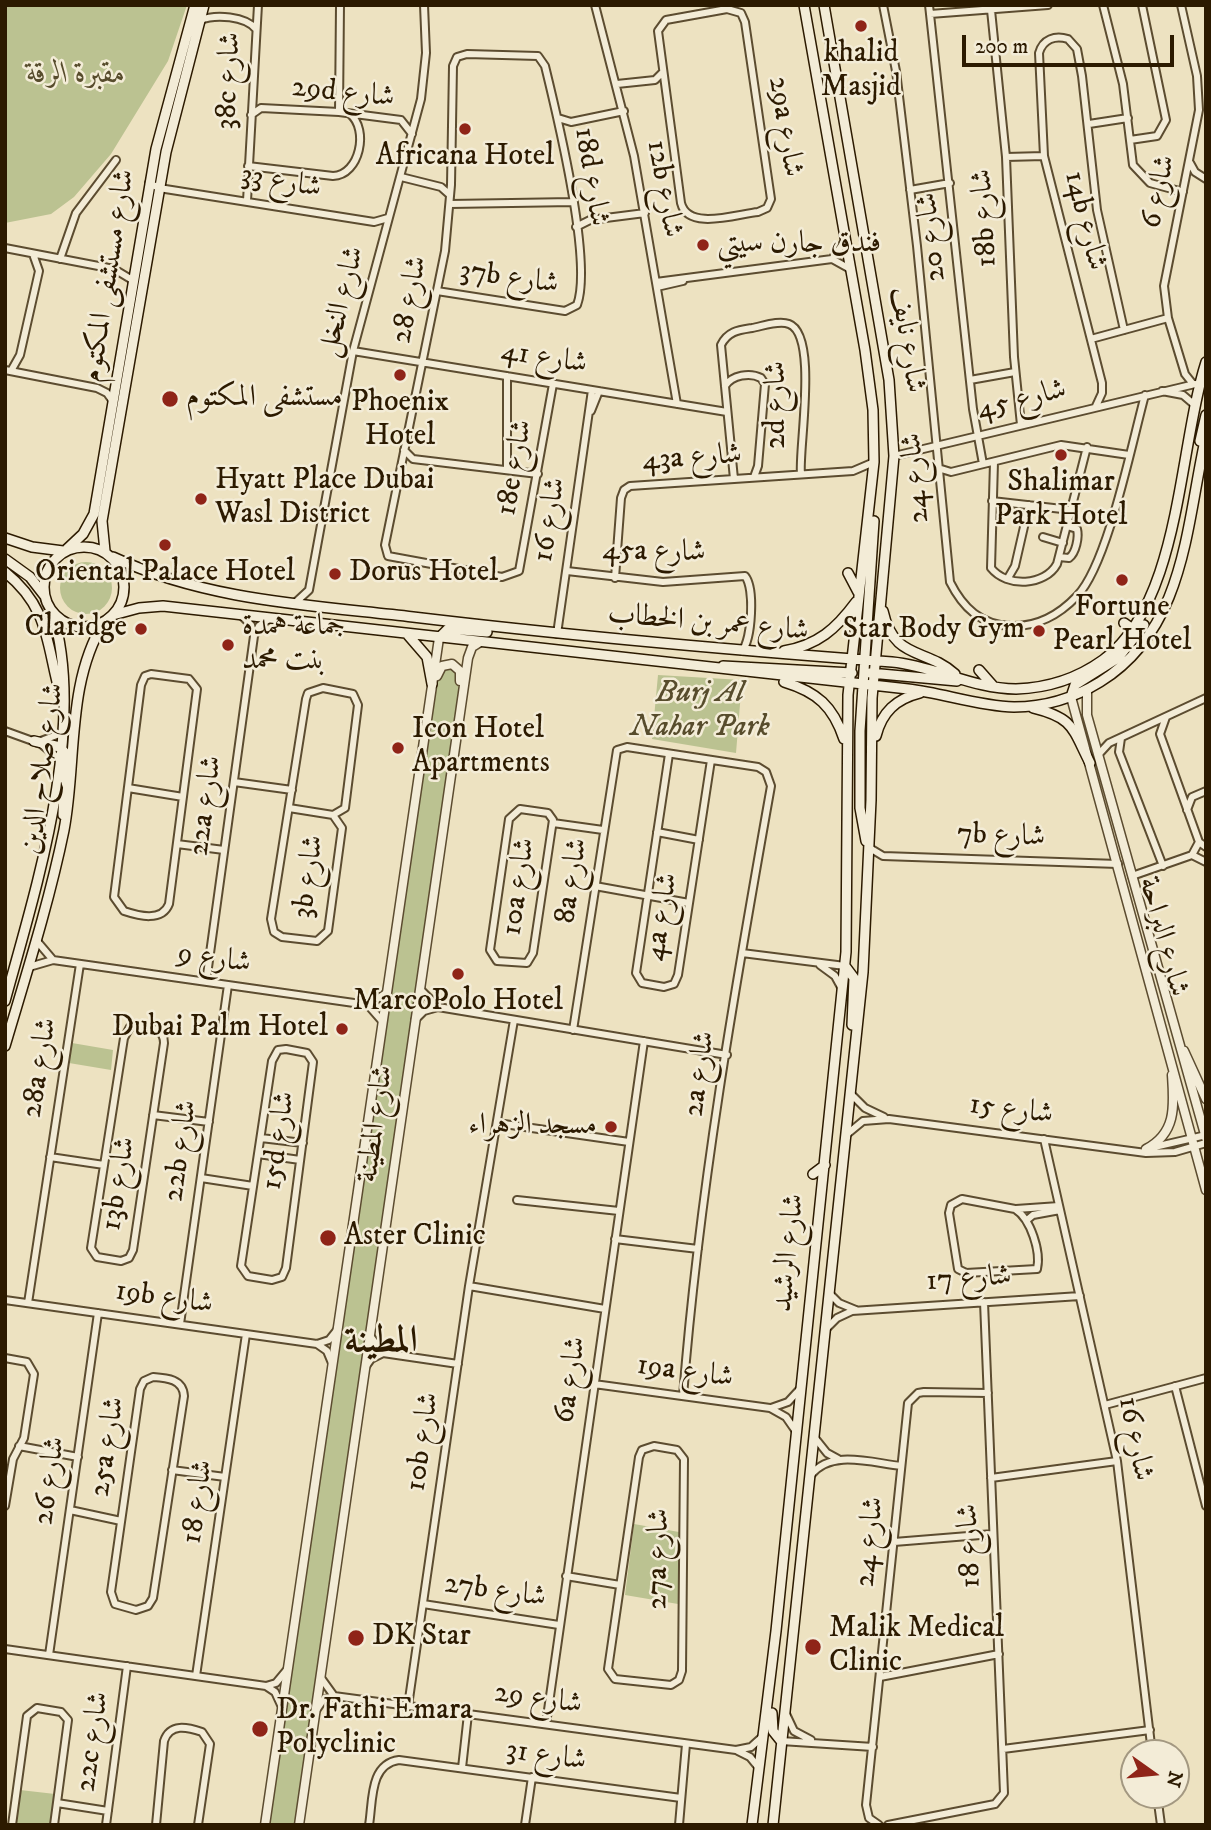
<!DOCTYPE html>
<meta charset="utf-8">
<style>
body{margin:0}
#map{position:relative;width:1211px;height:1830px;overflow:hidden;background:#ede2c1;font-family:"IM FELL DW Pica",serif}
canvas{display:block}
.frame{position:absolute;inset:0;border:7px solid #2c1a00;pointer-events:none}
.north{position:absolute;left:1120px;top:1739px;width:70px;height:70px;box-sizing:border-box;background:#f3ecd7;border:2px solid #a39881;border-radius:50%;rotate:105deg;font-size:19px;font-weight:700;line-height:28px;text-align:center;color:#2c1a00}
.north::after{content:'';display:block;margin:auto;width:24px;height:32px;background:#8f2418;clip-path:polygon(50% 0,100% 100%,50% 72%,0 100%)}
.scale{position:absolute;left:962px;top:35px;width:212px;height:32px;box-sizing:border-box;border:4px solid #2c1a00;border-top:0;padding-left:9px;font-size:21px;line-height:24px;white-space:nowrap;color:#2c1a00;-webkit-text-stroke:5px #f3ecd7;paint-order:stroke}
</style>
<div id="map">
<canvas width="1211" height="1830"></canvas>
<div class="frame"></div>
<div class="north">N</div>
<div class="scale">200 m</div>
</div>
<script>
const ctx = document.querySelector('canvas').getContext('2d');
ctx.lineJoin = 'round';
function fillPath(path, color) { ctx.fillStyle = color; ctx.fill(path, 'evenodd'); }
function strokePath(path, color, width, dash) { ctx.strokeStyle = color; ctx.lineWidth = width; ctx.lineCap = dash ? 'butt' : 'round'; ctx.setLineDash(dash || []); ctx.stroke(path); }
function write(font, color, halo, rows, align = 'center') {
  ctx.font = font + ' "IM FELL DW Pica",Amiri,serif'; ctx.lineWidth = 5; ctx.setLineDash([]); ctx.textBaseline = 'middle'; ctx.strokeStyle = halo; ctx.fillStyle = color; for (const [text, x, y, turn = 0] of rows) {
    ctx.save(); ctx.translate(x, y); ctx.rotate((+turn || 0) * Math.PI / 180); ctx.textAlign = isNaN(turn) ? turn : align; if (halo) ctx.strokeText(text, 0, 0); ctx.fillText(text, 0, 0); ctx.restore();
  }
}
fillPath(new Path2D(`
 M5,5H187L168,61L111,154L74,197L51,214L5,223Z
 M60 588a26 26 0 1 1 52 0a26 26 0 1 1-52 0Z
 M434,664L462,668L297,1825H269Z
 M658,675L742,680L736,753L652,739Z
 M72,1043L113,1050L111,1070L69,1063Z
 M634,1524L679,1532L678,1604L625,1595Z
 M20,1790L55,1794L51,1825H15Z`), '#bbc291');
const minor = new Path2D(`
 M595,5L634,156L677,404
 M883,5L896,71L917,246L950,582C963,608 981,625 1011,626C1036,627 1059,615 1077,596C1108,564 1132,442 1145,395
 M929,5L973,409L983,464
 M1103,5L1123,84L1133,165L1150,183L1183,192
 M1181,5L1197,76L1199,110L1164,286L1168,318L1185,374L1193,384
 M727,9L741,13L745,22L771,199L767,208L758,212C737,214 688,231 681,203L658,31L666,20Z
 M991,10L1006,157L1014,357L1021,425
 M930,14L1048,5
 M200,20C216,14 245,16 256,29
 M617,84L655,80L663,72
 M339,112L340,5
 M251,115L261,108L339,112L401,120L412,134
 M558,118L571,122L624,111
 M1089,124L1128,118
 M1130,140L1157,136L1166,120L1142,5
 M1006,157L1044,156
 M1190,163L1195,172L1206,179
 M248,166L333,176C360,175 369,129 350,114
 M401,177L441,187L450,195
 M149,183L159,188L374,222L388,218
 M910,190L950,183
 M247,201L258,5
 M450,204L573,202
 M576,227L590,220L645,213
 M5,248L114,269L134,281
 M60,259L76,213L116,160
 M832,259L845,241
 M656,282L832,259L850,269
 M657,287L683,281
 M437,291L565,311L577,305C593,262 557,115 545,66L538,56L467,54L457,57L453,66L451,185L445,251L385,545L388,556L502,577L519,571L553,384
 M1091,339L1168,318
 M353,351L727,412
 M5,370L97,388L107,393L114,403
 M11,371L20,355L39,271L33,254
 M507,376V470
 M970,380L1015,372
 M725,386C732,375 750,372 761,378L765,384L758,466L754,477
 M1162,391L1183,395L1196,406
 M1096,406L1102,393V383L1044,156L1039,53C1043,39 1055,35 1068,39L1077,49L1082,76L1097,210L1124,330
 M591,411L599,391
 M404,450L413,459L538,474
 M894,456L1195,384
 M994,462L991,568C1007,588 1045,586 1057,564L1087,447
 M938,468L951,472L1061,445L1129,455
 M734,479L721,345C728,331 739,330 752,328C763,326 779,320 789,324C819,335 798,451 801,474
 M992,501L1071,510
 M1043,537L1063,543
 M1059,557L1069,558C1076,553 1079,537 1077,529L1067,526
 M567,571L663,582L745,576C755,588 752,639 742,651
 M615,578L621,498L624,490L630,486L853,471L874,462
 M1008,578L1015,566L1029,505
 M295,603L309,590L353,351L421,99L426,53L424,5
 M255,634L259,626L269,619
 M557,634L592,390
 M151,674L189,679L197,689L169,904C162,922 139,916 124,911L114,897L141,685L145,676Z
 M1166,717L1160,734L1199,842L1206,847
 M5,731L41,744L58,758
 M1121,738L1119,752L1163,866
 M41,741L62,733
 M669,754L636,973L642,983L664,987L674,984L678,975L711,760
 M1098,755L1109,743L1206,698
 M234,782L292,790
 M128,788L183,797
 M289,808L333,815L345,808L358,705L353,694L323,688L308,693L306,699L271,919L274,932L282,937L317,941L328,931L342,828L333,815
 M520,809L548,813L553,820L533,953L527,963L497,961L490,950L509,819Z
 M1187,810L1192,797L1206,791
 M553,823L603,830
 M657,832L699,840
 M177,844L224,850
 M868,847L883,856L1118,864
 M1192,855L1206,862
 M1132,876L1192,855L1199,842
 M595,886L689,903
 M36,940L53,960
 M742,953L845,966
 M820,965L835,976L841,987
 M29,967L53,960L368,1005L386,993
 M206,982L254,636L251,625L243,617
 M420,989L438,1007
 M368,1005L382,1021
 M415,1020L424,1011L438,1007L727,1055
 M139,1026C151,1028 164,1028 164,1043L133,1250L129,1258L121,1261L97,1257L91,1248L124,1038L130,1027Z
 M573,1030L617,750L627,747L758,767L766,772L771,786C735,988 699,1192 683,1396
 M286,1049L307,1053L313,1062L286,1268L282,1277L272,1280L248,1276L241,1266L272,1061L278,1050Z
 M850,1093L865,1108L884,1117
 M153,1115L209,1122
 M497,1123L629,1142
 M846,1135L863,1121L889,1119L1146,1153L1175,1152L1206,1143
 M261,1138L303,1143
 M1044,1139L1117,1461L1152,1753
 M1150,1148L1206,1135
 M258,1154L300,1160
 M50,1157L104,1165
 M201,1178L253,1186
 M962,1199L1015,1209C1031,1219 1041,1252 1037,1269L966,1273L958,1269L949,1213L951,1205Z
 M517,1200L619,1211
 M1016,1209L1059,1206
 M1027,1220L1033,1215L1060,1210
 M615,1239L698,1249
 M469,1286L605,1309
 M830,1294L839,1303L856,1310
 M5,1300L317,1344L329,1340L337,1330
 M28,1303L80,964
 M180,1324L228,985
 M826,1329L837,1318L852,1311L1080,1296
 M371,1337L383,1353L458,1364
 M317,1344L327,1351L332,1363
 M5,1358L27,1362L34,1374L24,1438L13,1459L5,1506
 M366,1366L371,1359L383,1353
 M153,1377C167,1378 183,1379 184,1396L153,1598L148,1606L136,1610L115,1604L111,1592L140,1389L144,1381Z
 M594,1384L770,1408L786,1417L795,1430
 M1175,1386L1206,1506
 M1105,1405L1206,1378
 M771,1408L788,1402L800,1389
 M815,1438L827,1453L838,1459
 M19,1446L78,1457
 M654,1446L677,1450L684,1459L682,1671L679,1680L671,1685L615,1679L608,1669L639,1457L642,1450Z
 M172,1470L225,1477
 M811,1475C831,1449 872,1463 901,1466
 M991,1478L1117,1461
 M70,1510L121,1521
 M894,1542L993,1534
 M566,1576L620,1585
 M423,1604L559,1625
 M5,1649L266,1686L275,1692L281,1705
 M49,1655L98,1313
 M196,1676L246,1334
 M880,1677L999,1654
 M321,1678L334,1696
 M266,1686L276,1683L286,1671
 M408,1706L469,1286L514,1020
 M317,1709L323,1700L334,1696L736,1750L751,1747L761,1738
 M786,1714L794,1731L811,1740
 M546,1724L644,1041
 M781,1741L873,1747
 M1003,1749L1150,1730
 M738,1751L750,1757L759,1768
 M462,1768L468,1714
 M1157,1795L1161,1825
 M57,1803L108,1811
 M12,1825L27,1716L37,1708L61,1712L68,1720L54,1825
 M106,1825L127,1666
 M156,1825L164,1741C170,1723 187,1727 202,1732L210,1744L198,1825
 M369,1825C373,1802 369,1764 399,1760L681,1798
 M525,1825L532,1777
 M679,1825L686,1744
 M879,1825L869,1818L866,1805L908,1403L918,1393L924,1392L988,1393
 M888,1825L995,1804L1004,1793L984,1302`);
const tertiary = new Path2D(`
 M437,676L442,666L452,664L460,671V681
 M1087,690V715L1206,1138
 M1071,697L1206,1190
 M1184,1051L1206,1099
 M1146,1149C1177,1133 1174,1105 1172,1075
 M265,1825L439,638
 M299,1825L468,658L472,647L480,642`);
const secondary = new Path2D(`
 M1200,441L1206,415
 M5,538L32,547L63,551
 M44 587a40 40 0 1 1 80 0a40 40 0 1 1-80 0Z
 M67,549L83,534L94,514L156,149L195,5
 M105,551L102,521L166,152L204,5
 M113,557C208,601 310,605 413,617C572,636 732,650 892,662C935,666 973,689 1016,689C1047,688 1078,678 1103,660C1181,603 1178,450 1206,362
 M5,559L30,577L44,595
 M5,572C51,609 46,646 61,697
 M848,573L858,592
 M883,611C894,661 925,647 955,674
 M113,615L139,608L163,606L908,689C943,693 978,706 1014,707C1044,707 1074,698 1100,682C1186,629 1186,524 1206,436
 M1124,623L1134,630
 M408,635L427,657L432,684
 M439,638L448,629L487,632
 M784,651C818,645 836,629 856,602
 M723,666L852,673
 M979,670L994,687
 M870,673L957,681
 M784,682C817,692 833,706 844,739
 M1071,697L1075,685L1118,658L1144,625
 M1033,708C1074,718 1072,728 1090,763
 M876,736C882,712 896,699 920,693
 M34,741L60,747L65,753L63,815
 M866,841L860,808V731L874,521
 M845,966L854,978L852,1025
 M5,1001C36,888 88,726 52,611
 M5,1046C26,975 49,903 64,830C77,762 66,683 104,622
 M813,1174L825,1165
 M772,1713L773,1731L781,1741
 M752,1825L776,1631L846,952L848,695L874,462L873,410L865,350L804,5
 M773,1825L863,972L871,800L872,698L894,456L889,380L824,5`);
strokePath(minor, '#5c4c30', 10);
strokePath(tertiary, '#5c4c30', 11);
strokePath(secondary, '#2c1a00', 12);
strokePath(minor, '#f3ecd7', 6);
strokePath(tertiary, '#f3ecd7', 8);
strokePath(secondary, '#f3ecd7', 9);
for (const [x, y, r, color] of [
 [861,26,7,"#8f2418"],
 [465,129,7,"#8f2418"],
 [703,245,7,"#8f2418"],
 [400,375,7,"#8f2418"],
 [170,399,9,"#8f2418"],
 [1061,455,7,"#8f2418"],
 [201,499,7,"#8f2418"],
 [165,545,7,"#8f2418"],
 [335,574,7,"#8f2418"],
 [1122,580,7,"#8f2418"],
 [141,629,7,"#8f2418"],
 [1039,631,7,"#8f2418"],
 [228,645,7,"#8f2418"],
 [398,748,7,"#8f2418"],
 [458,974,7,"#8f2418"],
 [342,1029,7,"#8f2418"],
 [611,1127,7,"#8f2418"],
 [328,1238,9,"#8f2418"],
 [356,1638,9,"#8f2418"],
 [813,1647,9,"#8f2418"],
 [260,1729,9,"#8f2418"]
]) { const dot = new Path2D(); dot.arc(x, y, r, 0, 2 * Math.PI); ctx.fillStyle = color; ctx.fill(dot); strokePath(dot, '#f3ecd7', 2.5); }
write('30px', '#2c1a00', '#f3ecd7', [
 ["khalid",861,55,"center"],
 ["Masjid",861,89,"center"],
 ["Africana Hotel",465,158,"center"],
 ["فندق جارن سيتي",717,245],
 ["مستشفى المكتوم",186,399],
 ["Phoenix",400,404,"center"],
 ["Hotel",400,438,"center"],
 ["Hyatt Place Dubai",215,482],
 ["Wasl District",215,516],
 ["Shalimar",1061,484,"center"],
 ["Park Hotel",1061,518,"center"],
 ["Oriental Palace Hotel",165,574,"center"],
 ["Dorus Hotel",349,574],
 ["Fortune",1122,609,"center"],
 ["Pearl Hotel",1122,643,"center"],
 ["جماعة همدة",242,628],
 ["بنت محمد",242,662],
 ["Claridge",127,629,"right"],
 ["Star Body Gym",1025,631,"right"],
 ["Icon Hotel",412,731],
 ["Apartments",412,765],
 ["MarcoPolo Hotel",458,1003,"center"],
 ["Dubai Palm Hotel",328,1029,"right"],
 ["مسجد الزهراء",597,1127,"right"],
 ["Aster Clinic",344,1238],
 ["Malik Medical",829,1630],
 ["Clinic",829,1664],
 ["DK Star",372,1638],
 ["Dr. Fathi Emara",276,1712],
 ["Polyclinic",276,1746]
], 'left');
write('italic 30px', '#574c2c', '#f3ecd7', [
 ["مقبرة الرقة",76,76],
 ["Burj Al",700,695],
 ["Nahar Park",700,729]
]);
write('30px', '#2c1a00', '#f3ecd7', [
 ["38c شارع",230,81,-87],
 ["29d شارع",343,94,6],
 ["29a شارع",784,127,81],
 ["18d شارع",590,177,81],
 ["شارع 33",281,183,10],
 ["12b شارع",663,189,80],
 ["شارع 6",1160,192,-78],
 ["18b شارع",986,218,-93],
 ["14b شارع",1084,221,76],
 ["شارع 20",933,237,-96],
 ["شارع مستشفى المكتوم",110,276,-81],
 ["37b شارع",509,279,8],
 ["شارع 28",411,300,-79],
 ["شارع النخل",343,302,-76],
 ["شارع نايف",906,340,81],
 ["شارع 41",544,359,9],
 ["شارع 45",1022,401,-14],
 ["2d شارع",778,405,-90],
 ["43a شارع",692,459,-4],
 ["18e شارع",516,468,-80],
 ["شارع 24",917,478,-95],
 ["شارع 16",551,520,-81],
 ["45a شارع",654,553,1],
 ["شارع عمر بن الخطاب",708,624,5],
 ["شارع صلاح الدين",44,769,-82],
 ["22a شارع",207,806,-82],
 ["7b شارع",1001,837,2],
 ["3b شارع",310,877,-82],
 ["8a شارع",573,881,-81],
 ["10a شارع",520,887,-82],
 ["4a شارع",663,917,-81],
 ["شارع البراحة",1162,937,75],
 ["شارع 9",214,960,8],
 ["28a شارع",41,1068,-81],
 ["2a شارع",701,1074,-82],
 ["شارع 15",1011,1111,7],
 ["شارع المطينة",377,1124,-82],
 ["15d شارع",280,1141,-82],
 ["22b شارع",182,1151,-82],
 ["13b شارع",120,1184,-81],
 ["شارع الرشيد",790,1253,-84],
 ["شارع 17",969,1280,-4],
 ["19b شارع",164,1299,8],
 ["19a شارع",685,1373,8],
 ["6a شارع",572,1380,-82],
 ["شارع 16",1134,1439,79],
 ["10b شارع",424,1442,-82],
 ["25a شارع",109,1447,-81],
 ["شارع 26",51,1481,-82],
 ["شارع 18",199,1502,-82],
 ["شارع 24",871,1542,-84],
 ["شارع 18",971,1546,-92],
 ["27a شارع",660,1559,-89],
 ["27b شارع",495,1592,8],
 ["شارع 29",538,1700,8],
 ["22c شارع",94,1742,-82],
 ["شارع 31",546,1757,8]
]);
write('bold 37px', '#2c1a00', '#f3ecd7', [
 ["المطينة",381,1343]
]);
</script>
